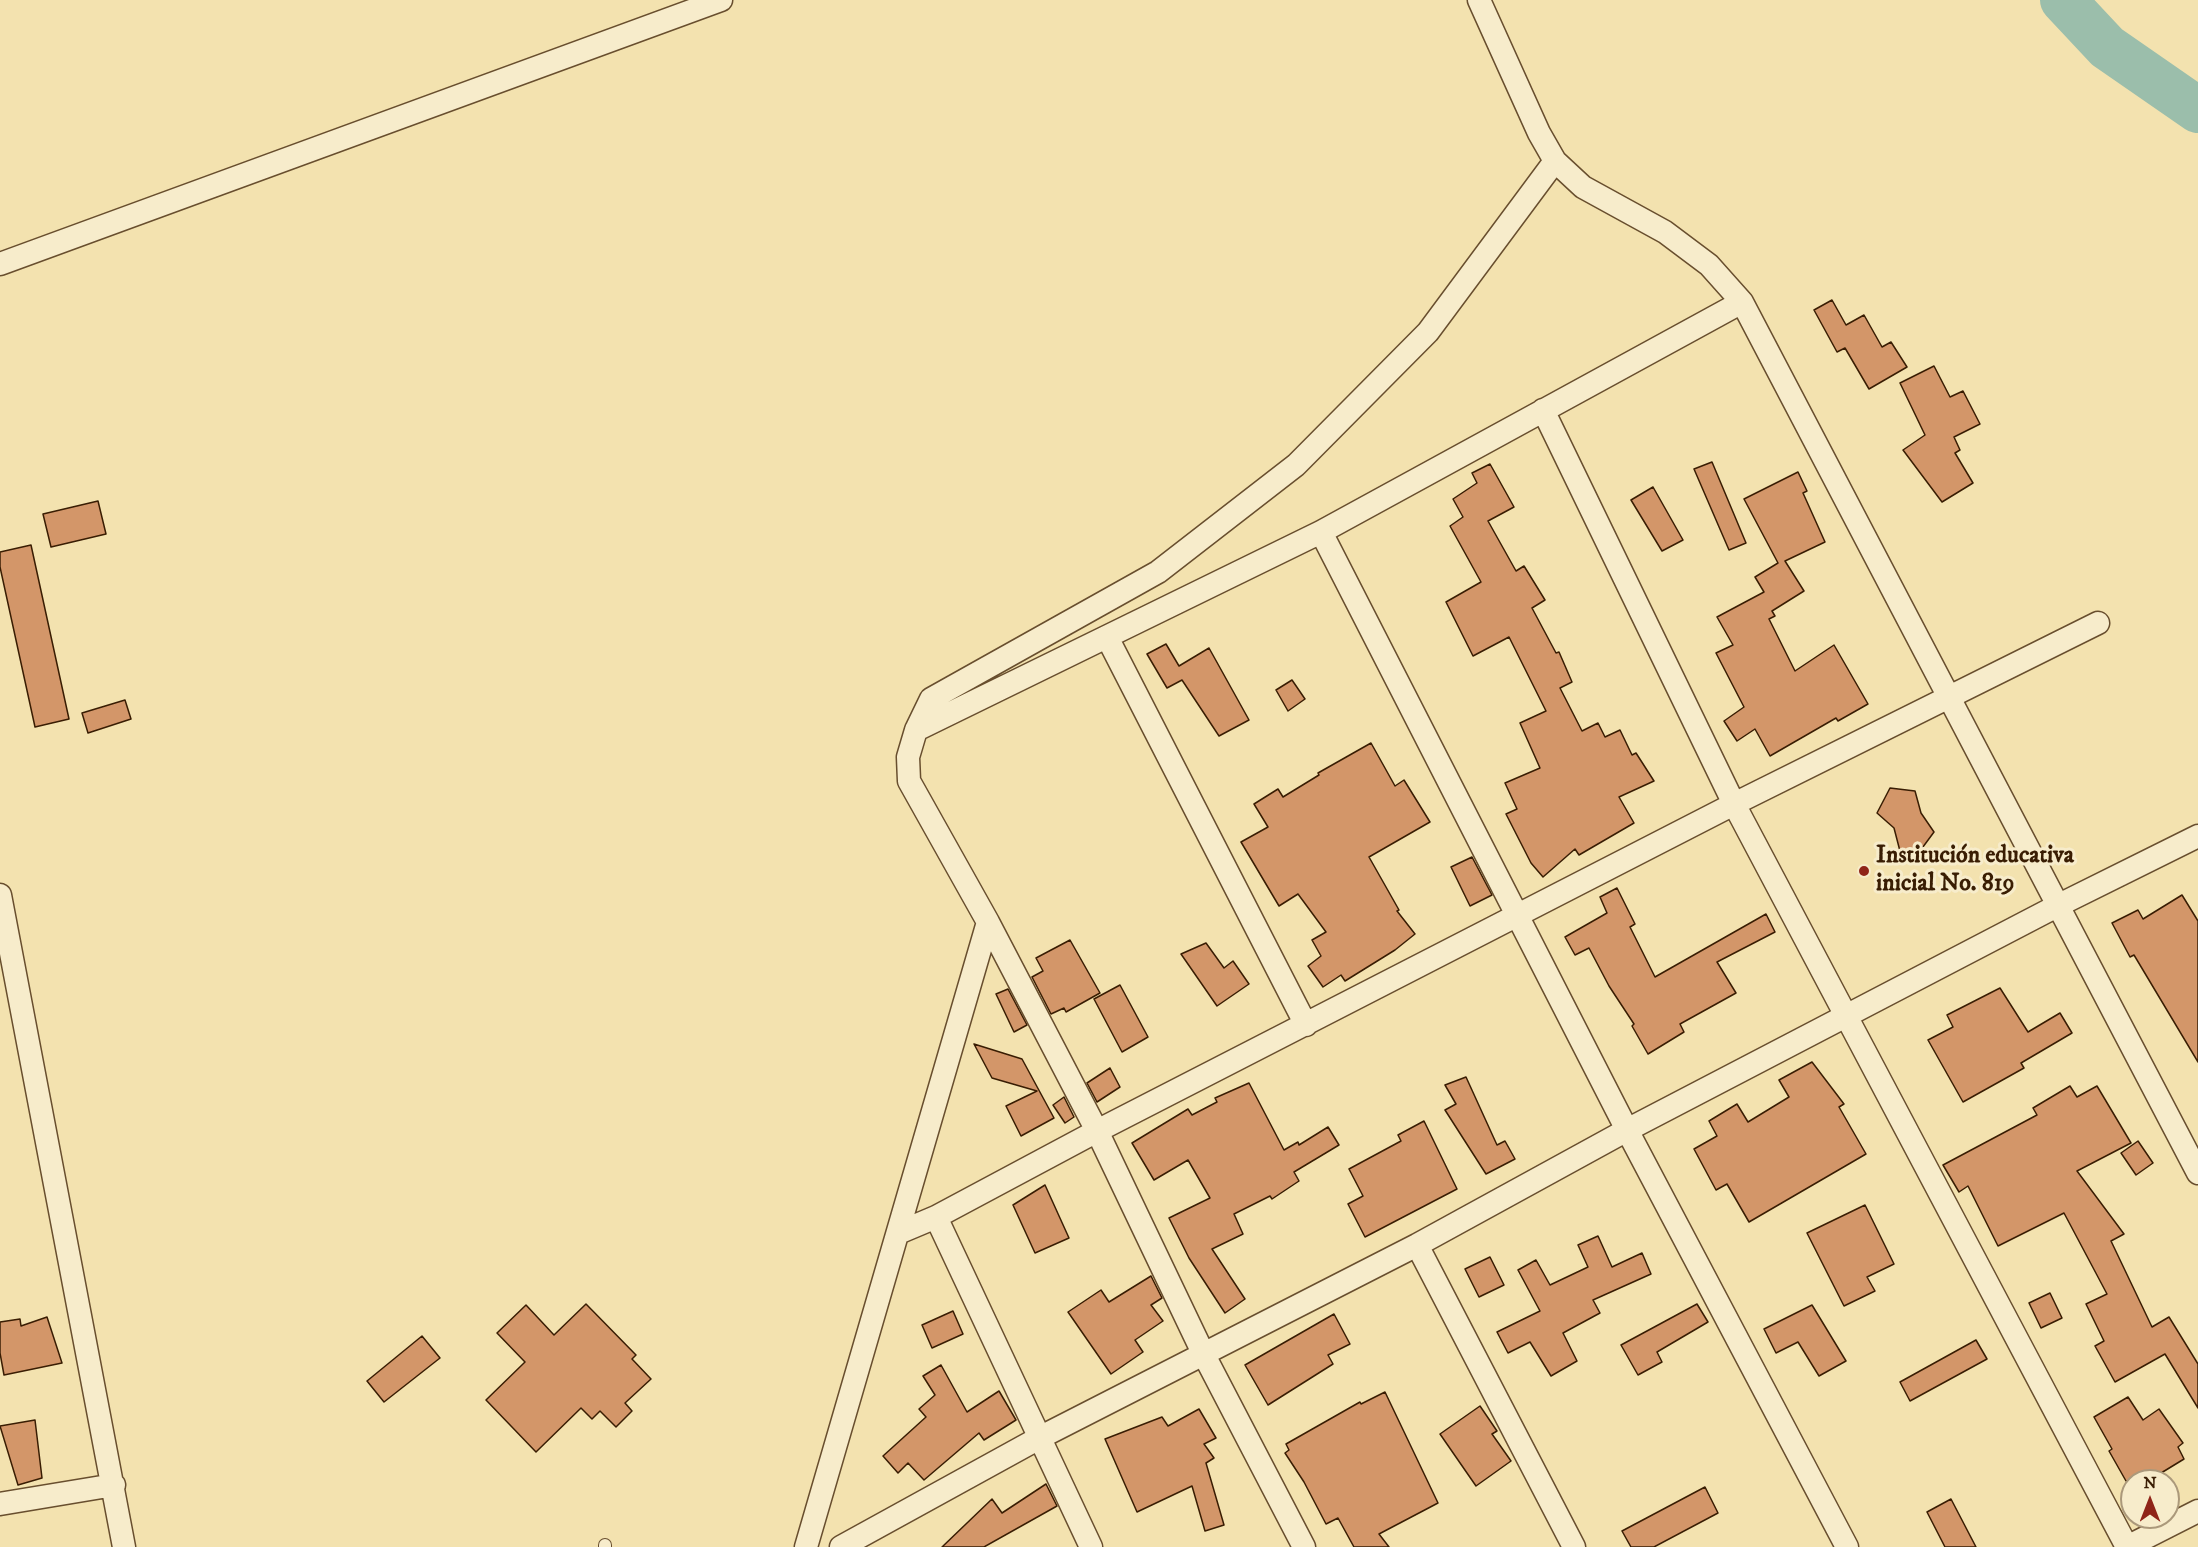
<!DOCTYPE html>
<meta charset="utf-8">
<style>
body{margin:0}
#map{position:relative;width:2198px;height:1547px;overflow:hidden;background:#f3e2af;font-family:"IM FELL DW Pica",serif}
canvas{display:block}
.north{position:absolute;left:2120px;top:1469px;width:60px;height:60px;box-sizing:border-box;background:#f7eccb;border:2px solid #ab997b;border-radius:50%;rotate:0deg;font-size:16px;font-weight:700;line-height:24px;text-align:center;color:#391d03}
.north::after{content:'';display:block;margin:auto;width:21px;height:27px;background:#8f2418;clip-path:polygon(50% 0,100% 100%,50% 72%,0 100%)}
</style>
<div id="map">
<canvas width="2198" height="1547"></canvas>
<div class="north">N</div>
</div>
<script>
const ctx = document.querySelector('canvas').getContext('2d');
ctx.lineJoin = 'round';
function strokePath(path, color, width, dash) { ctx.strokeStyle = color; ctx.lineWidth = width; ctx.lineCap = dash ? 'butt' : 'round'; ctx.setLineDash(dash || []); ctx.stroke(path); }
function fillPath(path, color) { ctx.fillStyle = color; ctx.fill(path, 'evenodd'); }
function write(font, color, halo, rows, align = 'center') {
  ctx.font = font + ' "IM FELL DW Pica",serif'; ctx.lineWidth = 6; ctx.setLineDash([]); ctx.textBaseline = 'middle'; ctx.strokeStyle = halo; ctx.fillStyle = color; for (const [text, x, y, turn = 0] of rows) {
    ctx.save(); ctx.translate(x, y); ctx.rotate((+turn || 0) * Math.PI / 180); ctx.textAlign = isNaN(turn) ? turn : align; if (halo) ctx.strokeText(text, 0, 0); ctx.fillText(text, 0, 0); ctx.restore();
  }
}
strokePath(new Path2D(`
 M2063,0L2107,47L2198,110`), '#9bbeab', 46);
const building = new Path2D(`
 M1832,300L1846,325L1864,315L1882,347L1891,342L1907,367L1869,389L1845,348L1837,352L1814,310Z
 M1934,366L1950,397L1963,391L1980,424L1954,437L1960,450L1955,453L1973,483L1942,502L1903,450L1925,435L1900,383Z
 M1712,462L1746,543L1729,550L1694,469Z
 M1490,464L1514,507L1488,521L1516,571L1524,566L1545,600L1532,608L1556,653L1559,652L1572,682L1560,688L1582,731L1598,723L1605,737L1620,730L1632,755L1636,753L1654,781L1619,797L1634,823L1579,855L1575,849L1543,877L1531,863L1506,814L1517,809L1505,783L1540,768L1520,723L1546,711L1509,637L1473,656L1446,602L1481,582L1450,526L1463,517L1453,499L1477,483L1472,473Z
 M1798,472L1807,491L1803,493L1825,542L1785,561L1804,591L1772,611L1775,616L1769,619L1795,671L1834,645L1868,704L1838,721L1836,718L1770,756L1755,729L1737,741L1724,721L1744,707L1716,653L1733,645L1717,617L1764,592L1755,577L1778,563L1744,499Z
 M1653,487L1683,540L1662,551L1631,500Z
 M98,501L106,534L51,547L43,514Z
 M31,545L69,719L35,727L0,567V552Z
 M1166,644L1179,666L1209,648L1249,720L1219,736L1182,680L1167,688L1147,654Z
 M1292,680L1305,699L1288,711L1276,690Z
 M125,700L131,719L88,733L82,713Z
 M1371,743L1395,786L1404,780L1430,822L1369,857L1399,910L1397,911L1415,934L1395,950L1345,981L1341,975L1323,987L1308,966L1321,956L1312,940L1326,932L1298,894L1279,906L1241,842L1268,827L1254,804L1278,789L1283,797L1319,775L1318,773Z
 M1890,788L1915,791L1921,813L1934,832L1917,855H1901L1894,828L1877,813Z
 M1472,857L1492,895L1470,906L1451,867Z
 M1617,888L1635,924L1630,927L1655,977L1766,914L1775,932L1717,962L1736,993L1680,1024L1684,1032L1648,1054L1632,1026L1634,1024L1609,986L1589,948L1575,955L1565,937L1607,913L1600,897Z
 M2182,895L2198,921V1062L2134,955L2130,957L2112,923L2138,910L2143,919Z
 M1070,940L1100,993L1066,1012L1064,1008L1051,1014L1032,977L1043,971L1036,958Z
 M1206,943L1224,968L1233,961L1249,984L1217,1006L1181,954Z
 M1120,985L1148,1037L1122,1052L1094,999Z
 M2000,988L2028,1032L2060,1013L2072,1033L2021,1063L2024,1068L1963,1102L1928,1040L1953,1027L1947,1015Z
 M1008,989L1027,1025L1014,1032L996,994Z
 M974,1044L1022,1059L1054,1118L1021,1136L1006,1106L1037,1091L992,1078Z
 M1812,1062L1844,1104L1839,1107L1866,1154L1749,1222L1727,1184L1716,1190L1694,1149L1717,1136L1709,1121L1737,1104L1748,1122L1789,1097L1779,1080Z
 M1110,1068L1120,1087L1097,1102L1087,1083Z
 M1466,1077L1497,1145L1505,1141L1515,1159L1486,1174L1445,1110L1456,1104L1445,1085Z
 M1249,1083L1284,1150L1298,1142L1299,1145L1328,1127L1339,1145L1294,1172L1299,1181L1272,1199L1270,1196L1234,1214L1243,1234L1212,1249L1245,1299L1225,1313L1189,1258L1169,1218L1210,1198L1188,1160L1154,1180L1132,1143L1188,1109L1192,1115L1217,1102L1215,1098Z
 M2070,1086L2077,1097L2097,1086L2131,1143L2077,1171L2124,1234L2111,1241L2152,1327L2169,1317L2198,1364V1408L2165,1354L2115,1382L2095,1346L2104,1341L2086,1304L2107,1294L2064,1213L1998,1246L1968,1186L1959,1192L1943,1165L2037,1115L2033,1108Z
 M1064,1097L1074,1117L1065,1123L1053,1105Z
 M1424,1121L1457,1189L1365,1237L1348,1204L1363,1196L1349,1169L1401,1141L1398,1135Z
 M2138,1141L2153,1163L2136,1175L2121,1153Z
 M1045,1185L1069,1238L1035,1253L1013,1205Z
 M1865,1205L1894,1264L1867,1277L1875,1291L1844,1306L1807,1233Z
 M1598,1236L1612,1267L1642,1253L1651,1274L1593,1300L1600,1313L1563,1333L1577,1361L1551,1376L1530,1342L1508,1353L1497,1332L1540,1311L1518,1270L1536,1260L1550,1285L1588,1267L1578,1245Z
 M1490,1257L1504,1285L1479,1297L1465,1269Z
 M1151,1276L1162,1298L1151,1305L1163,1321L1135,1340L1143,1352L1111,1374L1068,1312L1101,1290L1109,1302Z
 M2050,1293L2062,1318L2041,1328L2029,1303Z
 M586,1304L636,1355L632,1359L651,1379L625,1403L632,1411L616,1427L600,1411L592,1419L581,1408L536,1452L486,1400L525,1362L497,1333L526,1305L554,1335Z
 M1697,1304L1708,1322L1657,1352L1662,1362L1638,1375L1621,1345Z
 M1812,1305L1846,1361L1819,1376L1798,1342L1776,1353L1764,1329Z
 M953,1311L963,1334L932,1348L922,1325Z
 M1334,1314L1350,1344L1328,1355L1333,1364L1268,1405L1245,1365Z
 M47,1317L62,1363L4,1375L0,1353V1322L20,1319L21,1326Z
 M422,1336L440,1358L384,1402L367,1381Z
 M1976,1340L1987,1359L1910,1401L1900,1382Z
 M941,1365L967,1412L999,1391L1016,1420L984,1440L979,1433L924,1480L908,1463L898,1473L883,1456L926,1417L919,1409L935,1395L923,1376Z
 M1385,1392L1438,1503L1379,1534L1389,1547H1354L1338,1518L1326,1524L1304,1482L1285,1453L1289,1450L1286,1444L1360,1402L1361,1404Z
 M2128,1397L2143,1420L2159,1409L2183,1443L2178,1447L2184,1459L2148,1481H2126L2109,1451L2112,1449L2094,1417Z
 M1480,1406L1497,1431L1492,1434L1511,1461L1476,1486L1440,1434Z
 M1199,1409L1216,1438L1204,1444L1214,1458L1206,1463L1224,1525L1205,1531L1192,1486L1137,1512L1105,1439L1162,1417L1168,1426Z
 M35,1420L42,1478L18,1485L0,1426Z
 M1046,1484L1057,1506L984,1547H942L992,1499L1002,1513Z
 M1705,1487L1718,1513L1654,1547H1631L1622,1531Z
 M1951,1499L1976,1547H1945L1927,1512Z`);
fillPath(building, '#d39669');
strokePath(building, '#391d03', 1.5);
const service = new Path2D(`
 M605,1545V1547`);
const minor = new Path2D(`
 M1555,161L1583,187L1665,232L1709,265L1742,302L2198,1173
 M0,264L721,0
 M1543,410L1734,804L2127,1547
 M1321,532L1627,1130L1847,1547
 M1107,637L1306,1025
 M916,730L931,699L1158,572L1296,465L1428,332L1555,161L1539,133L1479,0
 M0,895L124,1547
 M988,922L909,781L908,757L916,730L1321,532L1742,302
 M936,1217L1091,1547
 M898,1233L936,1217L1097,1131L1734,804L2098,623
 M1417,1245L1574,1547
 M0,1504L114,1485
 M806,1547L988,922L1097,1131L1203,1353L1304,1547
 M841,1547L1041,1437L1417,1245L1627,1130L2057,906L2198,836
 M2127,1547L2198,1511`);
strokePath(service, '#684e2e', 14);
strokePath(minor, '#684e2e', 25);
strokePath(service, '#f7eccb', 12);
strokePath(minor, '#f7eccb', 22);
for (const [x, y, r, color] of [
 [1864,871,6,"#8f2418"]
]) { const dot = new Path2D(); dot.arc(x, y, r, 0, 2 * Math.PI); ctx.fillStyle = color; ctx.fill(dot); strokePath(dot, '#f7eccb', 2); }
write('bold 24px', '#391d03', '#f7eccb', [
 ["Institución educativa",1876,857],
 ["inicial No. 819",1876,885]
], 'left');
</script>
